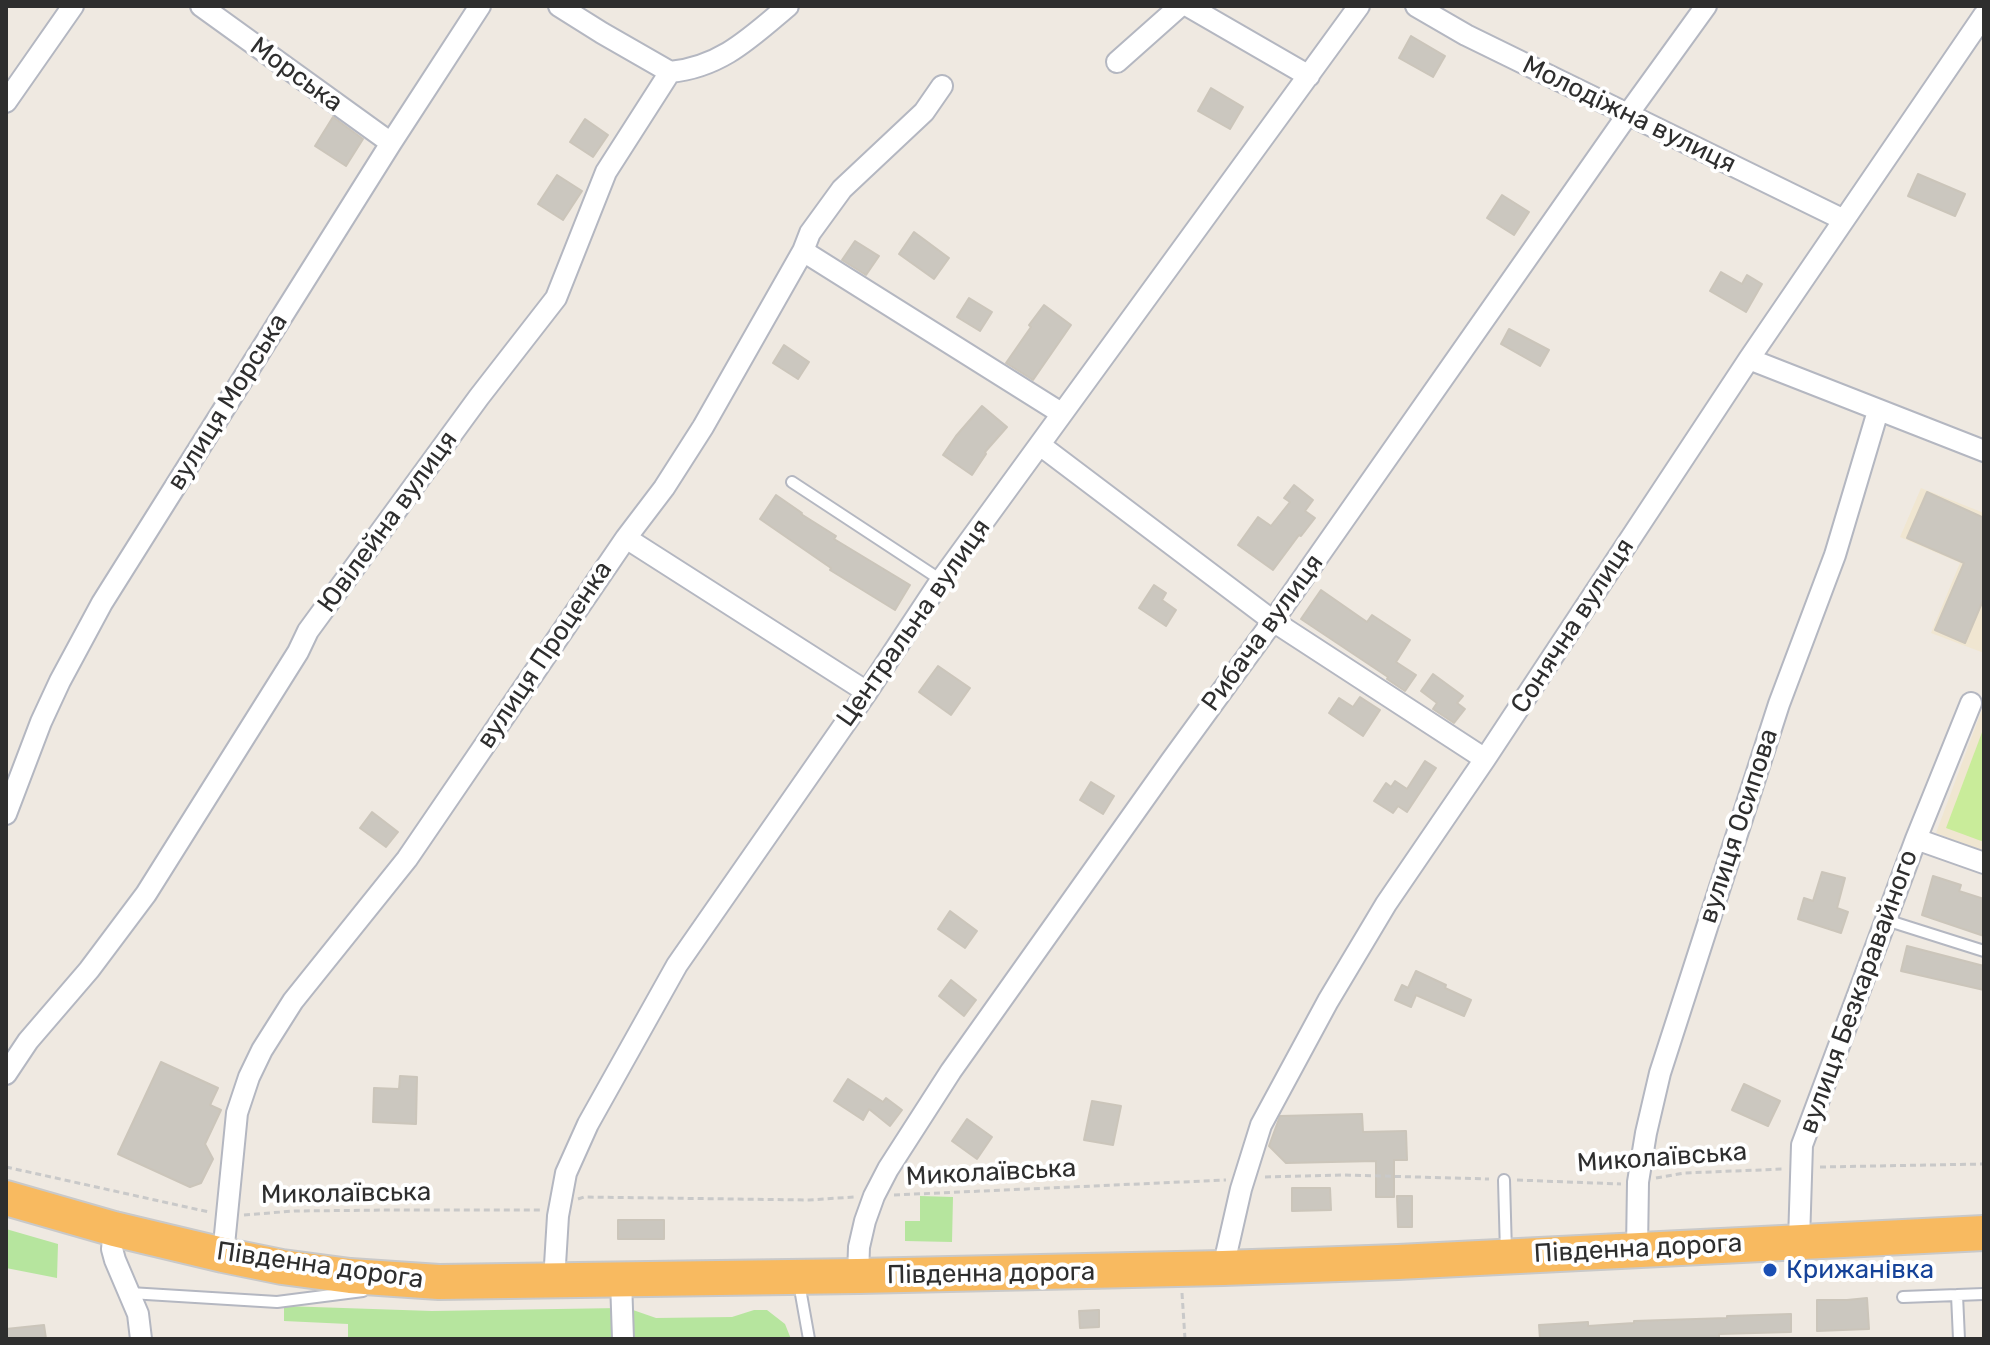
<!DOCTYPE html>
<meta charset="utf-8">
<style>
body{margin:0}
#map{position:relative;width:1990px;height:1345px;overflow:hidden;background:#efe9e1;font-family:Rubik,sans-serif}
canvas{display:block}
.frame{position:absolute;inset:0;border:8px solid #2e2e2e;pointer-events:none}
</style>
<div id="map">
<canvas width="1990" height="1345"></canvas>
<div class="frame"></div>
</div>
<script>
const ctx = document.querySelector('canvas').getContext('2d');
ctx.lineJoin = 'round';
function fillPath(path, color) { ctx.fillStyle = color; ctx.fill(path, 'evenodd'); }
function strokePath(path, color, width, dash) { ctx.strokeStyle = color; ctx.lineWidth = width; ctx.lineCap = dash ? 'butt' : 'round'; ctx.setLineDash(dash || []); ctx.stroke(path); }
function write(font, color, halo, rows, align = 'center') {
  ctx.font = font + ' Rubik,sans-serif'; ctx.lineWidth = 8; ctx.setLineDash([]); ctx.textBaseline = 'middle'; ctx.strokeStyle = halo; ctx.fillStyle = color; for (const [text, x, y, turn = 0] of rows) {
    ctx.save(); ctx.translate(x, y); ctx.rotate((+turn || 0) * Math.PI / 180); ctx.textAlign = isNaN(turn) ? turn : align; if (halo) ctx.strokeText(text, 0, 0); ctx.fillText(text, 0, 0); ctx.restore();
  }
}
fillPath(new Path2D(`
 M1921,488L1984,513V653L1931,633L1960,563L1900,537Z
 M1984,704V852L1936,833Z`), '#f0e6d1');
fillPath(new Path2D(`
 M920,1196L953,1197L952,1242L905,1241V1221H920Z
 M6,1229L58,1244L57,1278L6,1268Z
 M284,1306L432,1311L620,1308L633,1310L656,1318L732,1317L754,1310H767L785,1324L791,1339H348V1324L284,1321Z`), '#b6e59e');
fillPath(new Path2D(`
 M1984,727V842L1946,828Z`), '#c9ec9a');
const building = new Path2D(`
 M1411,36L1445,56L1433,77L1399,58Z
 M1211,88L1243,107L1230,129L1198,111Z
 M333,117L363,139L346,166L315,146Z
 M585,119L608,135L593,157L570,142Z
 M1918,174L1965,194L1955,216L1908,196Z
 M557,175L582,191L563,220L538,204Z
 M1502,195L1529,212L1514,235L1487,218Z
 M914,232L949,258L934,279L899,254Z
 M855,241L879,256L866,275L842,260Z
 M1721,272L1742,284L1747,275L1762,284L1746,312L1710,291Z
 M969,298L992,312L980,331L957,317Z
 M1044,305L1071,325L1033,380L1006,363L1031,327L1029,325Z
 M1509,329L1549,350L1540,366L1501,344Z
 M784,345L809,362L798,379L773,363Z
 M982,406L1007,427L985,452L986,454L972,475L943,455L956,436Z
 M1294,485L1313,500L1305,511L1315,518L1301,536L1299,535L1273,570L1238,545L1258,517L1271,526L1290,502L1284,498Z
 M1927,492L1984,518V598L1965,643L1935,630L1964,563L1907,538Z
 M776,495L802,513L801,514L836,536L834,539L910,585L895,610L830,570L831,568L760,519Z
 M1154,585L1166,593L1162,600L1176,610L1166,626L1139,608Z
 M1321,590L1367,622L1372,615L1410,640L1396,662L1416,675L1405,691L1387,679L1388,677L1301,619Z
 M938,666L970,688L951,715L919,692Z
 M1433,674L1463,696L1457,703L1465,709L1454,723L1433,709L1437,703L1421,691Z
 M1360,697L1380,710L1363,736L1329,713L1339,698L1353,707Z
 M1425,761L1436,768L1407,812L1398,806L1393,813L1374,801L1386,783L1391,787L1395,781L1407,789Z
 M1091,782L1114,796L1103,814L1080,800Z
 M372,812L398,832L386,847L360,828Z
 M1822,872L1845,878L1837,908L1848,912L1841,933L1798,919L1804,898L1813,901Z
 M1933,876L1961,885L1959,891L1984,899V936L1922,915Z
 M950,911L977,931L965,948L938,929Z
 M1907,946L1984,966V990L1901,971Z
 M1416,971L1446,985L1445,988L1471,1000L1464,1016L1416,995L1411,1007L1395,1000L1402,985L1408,988Z
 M951,980L976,1000L964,1016L939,996Z
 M161,1062L218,1088L210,1105L221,1110L205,1144L213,1159L201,1183L190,1187L118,1154Z
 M400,1076L417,1077L416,1124L373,1122L374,1088L399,1089Z
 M848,1079L883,1102L886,1098L902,1110L890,1126L869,1109L863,1120L834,1101Z
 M1744,1084L1780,1101L1768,1126L1732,1110Z
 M1092,1101L1121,1106L1113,1145L1084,1140Z
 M1362,1114L1363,1132L1406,1131L1407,1160H1394V1197H1376V1161L1286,1163L1269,1146L1280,1116Z
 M967,1119L992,1137L977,1159L952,1141Z
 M1292,1188H1330L1331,1210L1292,1211Z
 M1397,1196H1412V1227H1398Z
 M618,1220H664V1239H618Z
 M1867,1298L1869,1329L1817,1331V1300H1847Z
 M1099,1310V1327L1080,1328L1079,1311Z
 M1791,1314V1332L1719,1334V1339H1540L1539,1325L1588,1322V1326L1634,1323V1321L1727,1318V1316Z
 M44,1325L46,1339H6V1329Z`);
fillPath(building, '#cbc7bf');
strokePath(building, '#cbc5ba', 2);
const service = new Path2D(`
 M792,482L941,580
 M1886,920L1984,951
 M1504,1180L1506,1253
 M799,1283L809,1339
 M130,1293L277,1302L363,1291
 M1957,1295L1959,1339
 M1903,1297L1984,1294`);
const minor = new Path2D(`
 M201,6L391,143
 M559,6L602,33L670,72
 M1188,6L1309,76
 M1416,6L1466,35L1844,220
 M1117,62L1180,6
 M6,102L73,6
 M803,251L1061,413
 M1749,359L1984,451
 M1040,445L1273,621L1485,759
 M626,538L867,692
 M6,814L41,722L60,681L102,603L391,143L480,6
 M1916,839L1984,863
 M6,1074L28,1041L89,970L146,894L298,652L308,631L479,397L556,298L606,172L670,72C721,67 750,38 788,6
 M114,1229L112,1249L115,1260L138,1314L141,1339
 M1799,1241L1802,1145L1916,839L1971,703
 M1637,1249L1638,1182L1646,1133L1660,1073L1779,704L1835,555L1878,411
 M223,1255L237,1113L249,1077L262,1050L293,1001L407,859L626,538L664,488L703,427L803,251L810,233L842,189L924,112L942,86
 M1223,1268L1241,1189L1261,1125L1328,1001L1386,904L1485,759L1749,359L1984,15
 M858,1276L859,1247L865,1221L874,1196L888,1169L951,1071L1171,761L1273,621L1628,114L1706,6
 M621,1280L623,1339
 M554,1281L558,1216L566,1173L588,1124L677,965L867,692L941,580L1359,6`);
const trunk = new Path2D(`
 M6,1198L114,1229L223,1255L282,1267L350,1276L439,1282L858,1276L1223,1268L1398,1262L1984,1233`);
strokePath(service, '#b4b7c1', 14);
strokePath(minor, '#b4b7c1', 24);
strokePath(trunk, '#c9c9c9', 38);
strokePath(new Path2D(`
 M6,1167L209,1212
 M1820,1167L1984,1164
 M1265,1177L1345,1175L1489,1179
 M1656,1178L1685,1173L1784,1169
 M1517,1180L1621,1184
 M894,1195L1226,1180
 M578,1199L584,1197L809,1200L854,1197
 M244,1215L294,1211L390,1210H540
 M1182,1293L1185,1339`), '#c9c9c9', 3, [6, 4]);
strokePath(service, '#fff', 10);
strokePath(minor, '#fff', 20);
strokePath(trunk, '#f8ba60', 34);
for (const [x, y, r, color] of [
 [1770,1270,8,"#1a4fb4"]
]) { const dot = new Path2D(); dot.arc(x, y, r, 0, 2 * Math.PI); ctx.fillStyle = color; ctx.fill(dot); strokePath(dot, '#fff', 3); }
write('26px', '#2e2e2e', '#fff', [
 ["Морська",296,75,36],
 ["Молодіжна вулиця",1629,115,26],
 ["вулиця Морська",228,402,-58],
 ["Ювілейна вулиця",388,522,-54],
 ["Центральна вулиця",914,623,-55],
 ["Сонячна вулиця",1573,626,-57],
 ["Рибача вулиця",1263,633,-54],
 ["вулиця Проценка",545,655,-56],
 ["вулиця Осипова",1739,826,-72],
 ["вулиця Безкаравайного",1859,992,-70],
 ["Миколаївська",1662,1158,-4],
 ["Миколаївська",991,1173,-3],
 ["Миколаївська",346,1194,-1],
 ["Південна дорога",1638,1249,-3],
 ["Південна дорога",320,1266,8],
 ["Південна дорога",991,1274,-1]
]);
write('26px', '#164399', '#fff', [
 ["Крижанiвка",1786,1270]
], 'left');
</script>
